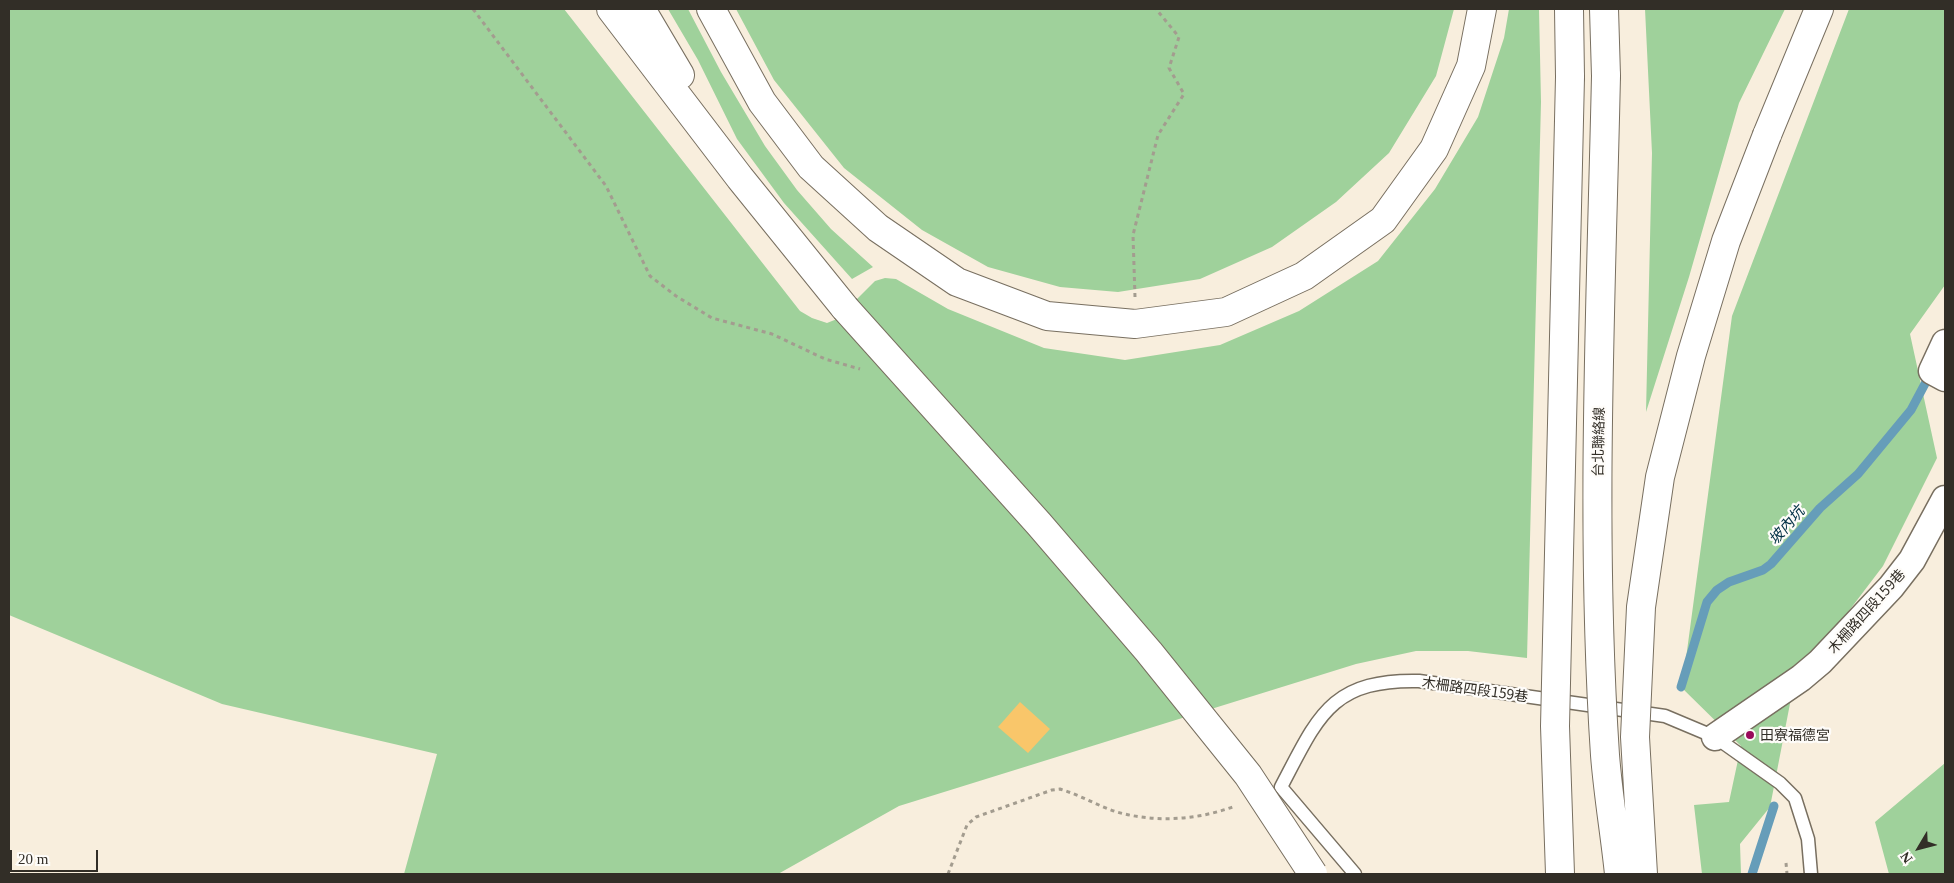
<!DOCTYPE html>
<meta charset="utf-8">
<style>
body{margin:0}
#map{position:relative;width:1954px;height:883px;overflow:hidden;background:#f8eedd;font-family:Georgia,serif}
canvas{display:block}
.frame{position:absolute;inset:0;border:10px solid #322e27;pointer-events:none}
.north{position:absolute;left:1894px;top:823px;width:50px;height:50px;-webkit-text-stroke:4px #fefcf9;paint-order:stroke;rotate:233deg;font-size:14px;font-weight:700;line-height:20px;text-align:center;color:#322e27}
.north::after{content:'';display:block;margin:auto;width:18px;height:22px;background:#322e27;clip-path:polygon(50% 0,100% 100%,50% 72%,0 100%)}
.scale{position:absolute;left:10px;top:850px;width:88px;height:22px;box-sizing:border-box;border:2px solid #322e27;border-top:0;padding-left:6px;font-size:15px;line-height:18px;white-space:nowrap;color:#322e27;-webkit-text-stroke:4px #fefcf9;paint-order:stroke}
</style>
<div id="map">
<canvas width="1954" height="883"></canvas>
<div class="frame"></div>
<div class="north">N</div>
<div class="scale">20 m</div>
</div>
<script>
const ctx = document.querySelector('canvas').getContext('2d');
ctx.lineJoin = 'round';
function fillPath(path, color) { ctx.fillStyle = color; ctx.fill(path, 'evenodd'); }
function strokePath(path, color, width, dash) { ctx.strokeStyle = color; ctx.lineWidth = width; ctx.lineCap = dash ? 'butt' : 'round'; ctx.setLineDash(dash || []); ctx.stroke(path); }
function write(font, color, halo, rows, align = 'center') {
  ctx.font = font + ' Georgia,"Noto Sans TC",serif'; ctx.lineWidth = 4.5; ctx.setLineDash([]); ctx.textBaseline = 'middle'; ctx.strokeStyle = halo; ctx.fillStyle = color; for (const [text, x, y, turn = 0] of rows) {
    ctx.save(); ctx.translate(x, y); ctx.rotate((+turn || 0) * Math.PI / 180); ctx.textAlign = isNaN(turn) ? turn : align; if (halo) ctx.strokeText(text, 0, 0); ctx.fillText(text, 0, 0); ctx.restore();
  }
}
fillPath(new Path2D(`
 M9,9H564L800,311L812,318L827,323L837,319L875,281L885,278L896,279L948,309L1044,348L1125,360L1220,345L1299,311L1378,261L1435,189L1478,117L1504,38L1509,9H1539L1541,102L1527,658L1468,651H1416L1356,664L899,806L778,874H404L437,754L222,704L9,615Z
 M668,9H688L721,72L765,146L797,190L831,229L873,267L852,279L784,203L737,139L698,60Z
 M736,9H1454L1436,76L1389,153L1336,202L1272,247L1200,279L1118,292L1060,287L988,267L922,230L844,168L774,80Z
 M1645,9H1785L1739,103L1689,277L1646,412L1652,153Z
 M1849,9H1945V285L1910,334L1937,458L1883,566L1794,683L1770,807L1740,844L1741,874H1702L1694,805L1729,802L1741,746L1682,688L1732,316Z
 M1945,763V874H1889L1875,822Z`), '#9fd19b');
strokePath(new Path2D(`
 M1681,687L1707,602L1717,590L1729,582L1763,570L1771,564L1820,508L1858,474L1911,410L1927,380
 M1752,874L1774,806`), '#669db9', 9);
fillPath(new Path2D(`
 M1020,702L1050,729L1028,753L998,727Z`), '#f9c66a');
const lane = new Path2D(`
 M1355,874L1281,787C1318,717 1330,679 1419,681L1665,716L1715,737L1780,783L1795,798L1808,839L1811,874`);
const street = new Path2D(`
 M1945,343L1932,371L1945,378
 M1715,737L1801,678L1820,662L1891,587L1912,560L1945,499`);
const highway = new Path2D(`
 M611,9L740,178L845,308
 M641,9L680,75
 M711,9L762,102L811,167L878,228L957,282L1047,316L1135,324L1226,312L1304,276L1383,220L1434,149L1471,66L1482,9
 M1569,9L1570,77
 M1604,9L1606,76
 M1767,135L1819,9`);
strokePath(lane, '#786f60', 15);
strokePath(street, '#786f60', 29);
strokePath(highway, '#786f60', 30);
strokePath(new Path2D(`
 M473,9L606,186L650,276L676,296L712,318L772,334L825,359L860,369
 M1135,297L1133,235L1158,135L1184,94L1169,68L1179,37L1156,9
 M1786,863L1787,874
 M948,874L967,825L976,817L1052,790L1060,789C1080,795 1098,806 1117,812C1155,823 1199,820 1235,806`), '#a39c8f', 3, [4, 4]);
strokePath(lane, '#fff', 12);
strokePath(street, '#fff', 26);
strokePath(highway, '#fff', 28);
const highwayBridge = new Path2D(`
 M1606,76C1601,302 1590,529 1605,755C1608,794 1615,835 1619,874
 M845,308L1039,524L1149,652L1248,775L1313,874
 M1560,874L1555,726L1570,77
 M1643,874L1635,737L1641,607L1660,477L1691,356L1726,241L1767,135`);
strokePath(highwayBridge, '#786f60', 30, []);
strokePath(highwayBridge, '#fff', 28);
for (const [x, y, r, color] of [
 [1750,735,5,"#990a5b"]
]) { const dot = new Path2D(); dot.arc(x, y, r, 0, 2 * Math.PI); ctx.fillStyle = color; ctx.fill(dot); strokePath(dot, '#fefcf9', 2); }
write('14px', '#322e27', '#fefcf9', [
 ["台北聯絡線",1598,442,-89],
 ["木柵路四段159巷",1866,611,-48],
 ["木柵路四段159巷",1475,689,8]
]);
write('14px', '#322e27', '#fefcf9', [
 ["田寮福德宮",1760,735]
], 'left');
write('italic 15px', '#002f44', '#fefcf9', [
 ["坡內坑",1786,525,-49]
]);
</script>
